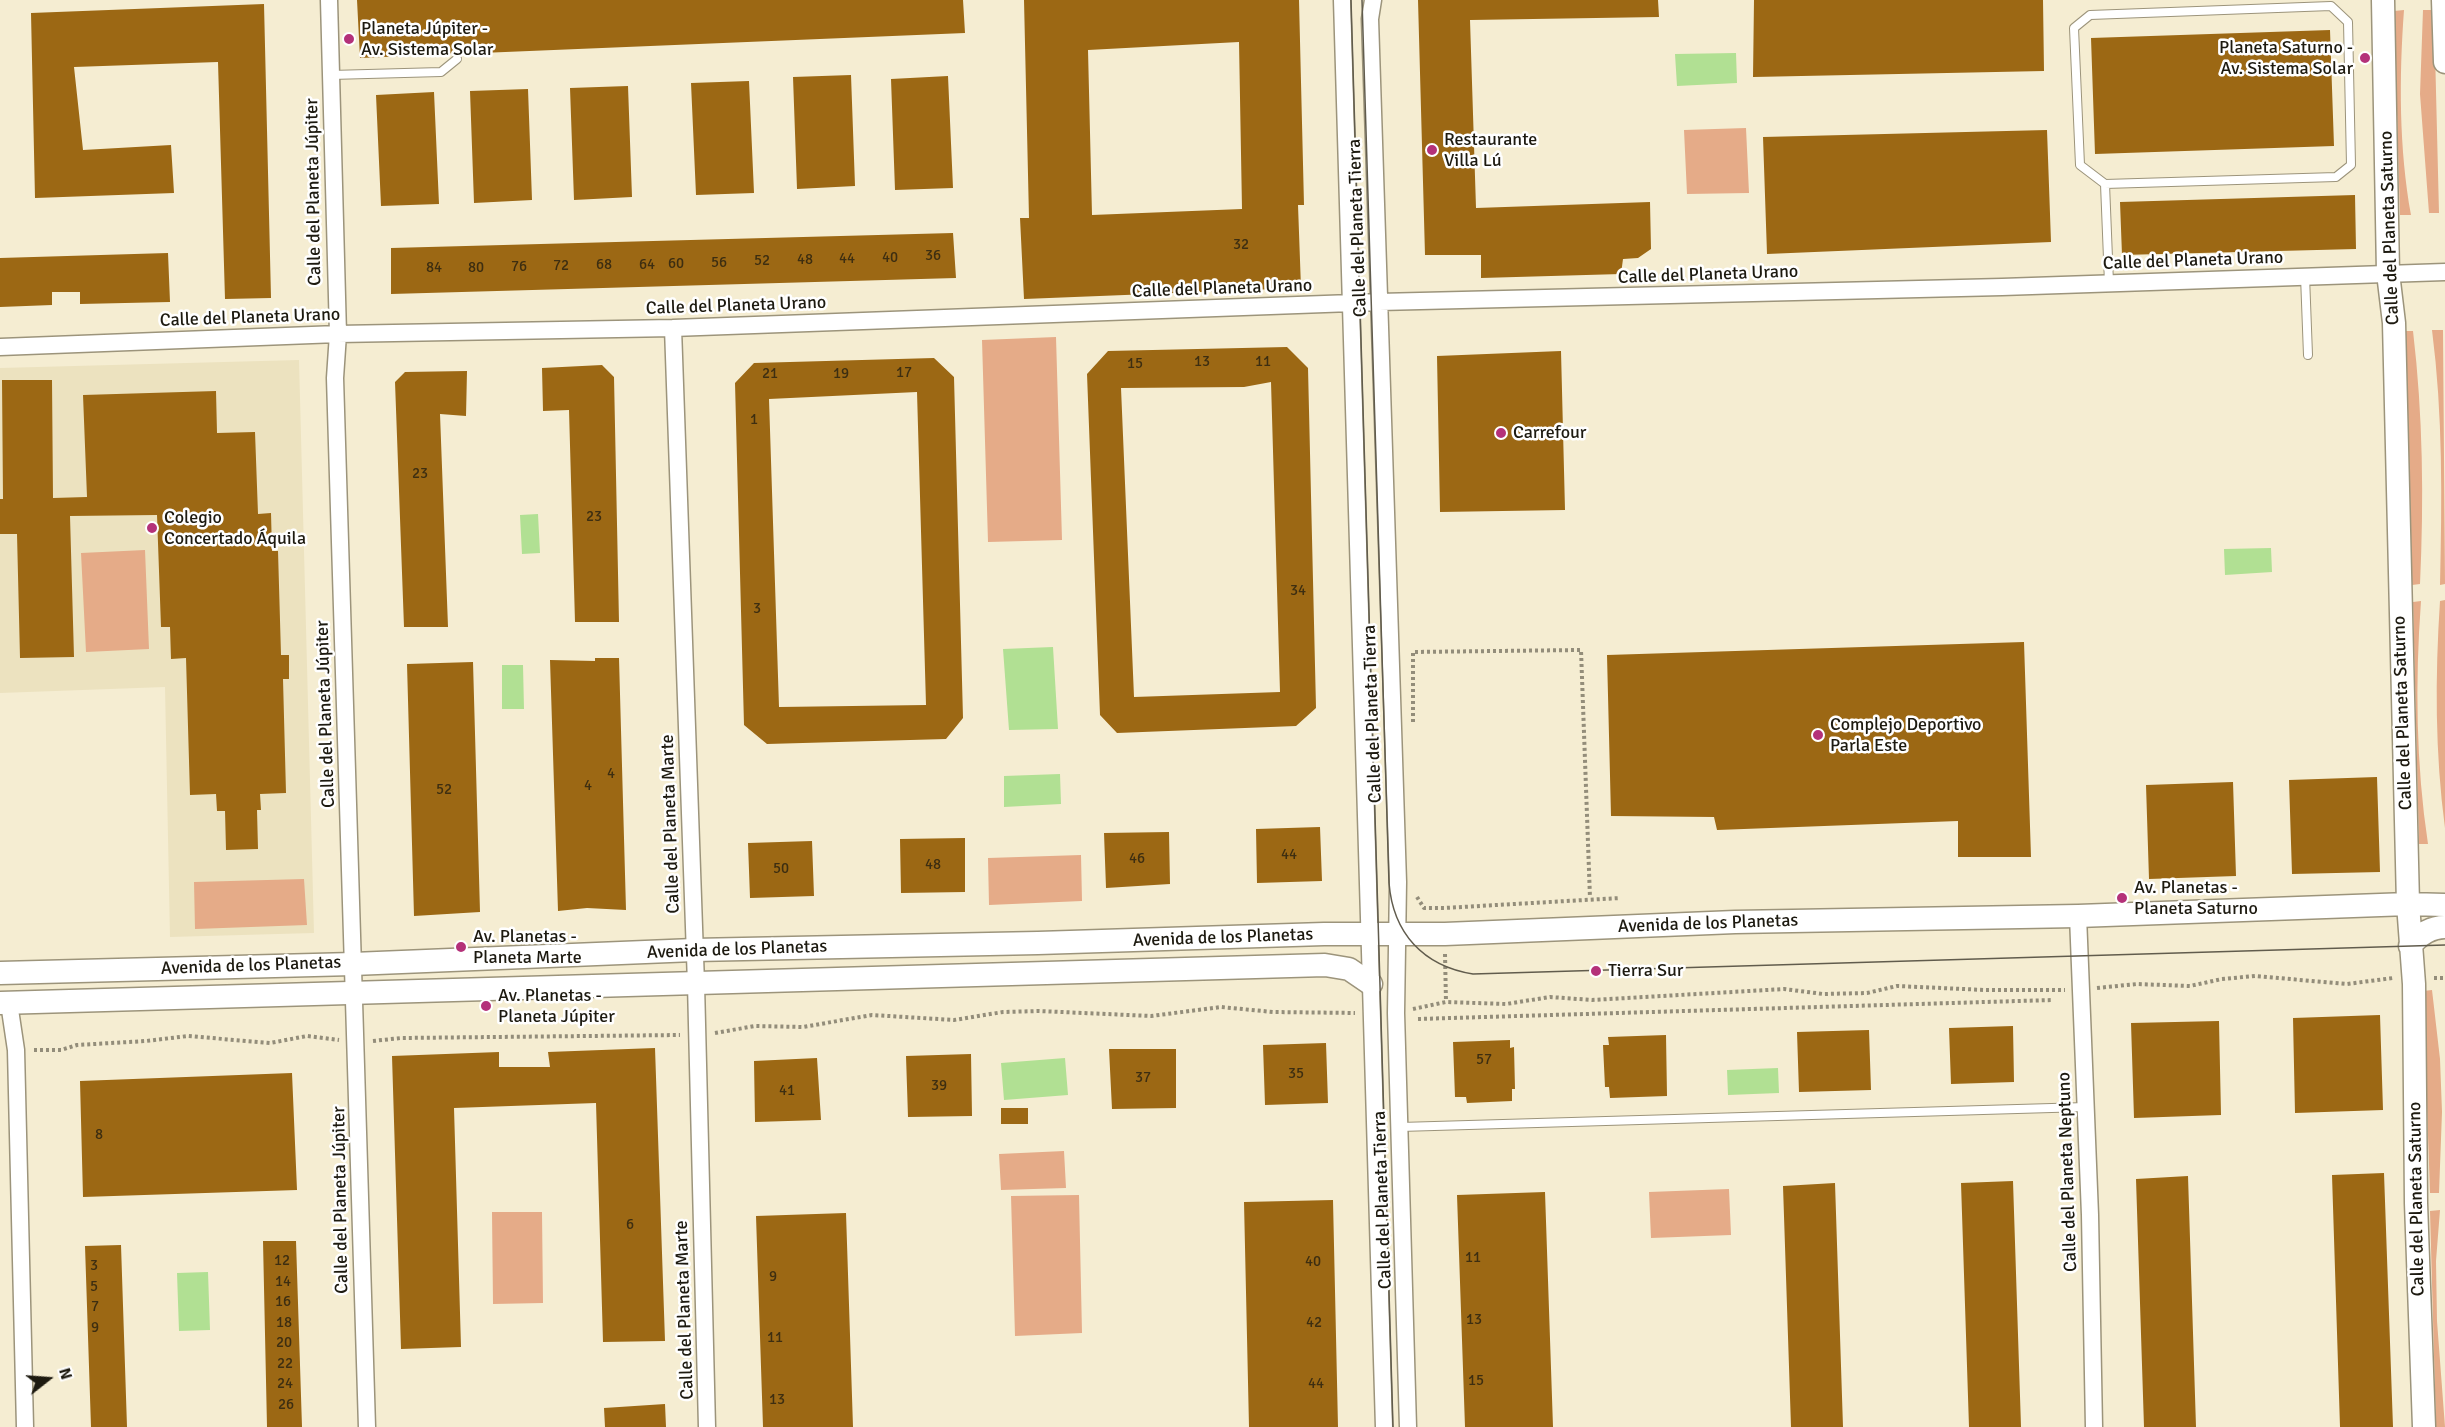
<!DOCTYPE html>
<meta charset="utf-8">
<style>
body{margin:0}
#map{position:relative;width:2445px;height:1427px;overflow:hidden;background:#f5edd2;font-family:Signika,sans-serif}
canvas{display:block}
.north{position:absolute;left:18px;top:1349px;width:60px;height:60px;-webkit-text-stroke:4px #fff;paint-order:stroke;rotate:73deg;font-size:16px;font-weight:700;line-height:24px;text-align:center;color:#1d1a10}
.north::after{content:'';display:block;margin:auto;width:21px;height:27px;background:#1d1a10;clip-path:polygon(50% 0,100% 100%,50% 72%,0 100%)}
</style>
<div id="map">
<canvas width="2445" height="1427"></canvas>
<div class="north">N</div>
</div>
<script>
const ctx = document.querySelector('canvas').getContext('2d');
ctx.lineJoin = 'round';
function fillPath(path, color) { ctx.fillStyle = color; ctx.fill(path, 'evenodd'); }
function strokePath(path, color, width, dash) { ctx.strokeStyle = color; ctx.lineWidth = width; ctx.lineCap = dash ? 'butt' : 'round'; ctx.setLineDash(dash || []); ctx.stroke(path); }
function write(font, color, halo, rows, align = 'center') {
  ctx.font = font + ' Signika,sans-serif'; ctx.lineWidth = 5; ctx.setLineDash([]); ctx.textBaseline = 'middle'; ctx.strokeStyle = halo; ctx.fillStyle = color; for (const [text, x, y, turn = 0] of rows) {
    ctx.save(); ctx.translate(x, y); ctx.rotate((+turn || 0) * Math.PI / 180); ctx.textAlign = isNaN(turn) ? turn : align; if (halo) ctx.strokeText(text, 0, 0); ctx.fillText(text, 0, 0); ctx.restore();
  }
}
fillPath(new Path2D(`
 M299,360L314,933L170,937L165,687L0,693V368Z`), '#ece2bf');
fillPath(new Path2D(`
 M2404,10C2399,78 2399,148 2411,215H2400L2394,11Z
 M2423,10H2434L2439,213H2429L2420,94Z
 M1746,128L1749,193L1687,194L1684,130Z
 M2432,330H2443L2445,584L2440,585C2442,500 2443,415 2432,330Z
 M2404,331H2413C2423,415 2424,500 2420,584L2412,585Z
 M1056,337L1062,540L988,542L982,340Z
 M145,550L149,649L86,652L81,553Z
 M2445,600V828C2435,753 2435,677 2440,601Z
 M2421,601C2415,682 2416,764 2428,844H2419L2413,602Z
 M1081,855L1082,901L989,905L988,858Z
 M304,879L307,925L195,929L194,882Z
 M2432,990L2440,1059L2442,1112L2439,1193H2430L2423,991Z
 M1064,1151L1066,1188L1001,1190L999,1154Z
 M1729,1189L1731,1235L1651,1238L1649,1192Z
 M1079,1195L1082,1333L1015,1336L1011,1196Z
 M2440,1210L2436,1261L2437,1321L2445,1427H2436L2430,1211Z
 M492,1212H542L543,1303L493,1304Z`), '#e5ab88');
fillPath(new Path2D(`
 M1736,53L1737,83L1677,86L1675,54Z
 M538,514L540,553L522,554L520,515Z
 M2271,548L2272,572L2225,575L2224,549Z
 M1053,647L1058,729L1009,730L1003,649Z
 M502,665H523L524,709H502Z
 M1060,774L1061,804L1004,807V776Z
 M1065,1058L1068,1095L1004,1100L1001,1063Z
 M1778,1068L1779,1093L1728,1095L1727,1070Z
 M208,1272L210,1330L179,1331L177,1273Z`), '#b1e093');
fillPath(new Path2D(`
 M357,0H963L965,33L360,58Z
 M1024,0H1299L1304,205H1298L1301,288L1024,299L1020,218H1029ZM1239,42L1242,209L1092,215L1088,50Z
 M1418,0H1658L1659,17L1470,20L1476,208L1650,202L1651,249L1638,258L1623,259L1621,274L1481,278V255H1425Z
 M1754,0H2043L2044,71L1753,77Z
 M264,4L271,298L225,299L218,62L74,67L83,150L171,145L174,193L35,198L31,13Z
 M2330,30L2334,146L2095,154L2091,38Z
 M851,75L855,186L797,189L793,77Z
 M948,76L953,188L895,190L891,79Z
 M749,81L754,193L696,195L691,83Z
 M628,86L632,197L574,200L570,88Z
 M528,89L532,200L474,203L470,91Z
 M434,92L439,204L381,206L376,95Z
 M2047,130L2051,242L1767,254L1763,137Z
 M2355,195L2356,249L2122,255L2120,202Z
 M953,233L956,278L391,294V248Z
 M168,253L170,302L80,304V292H52V305L0,307V258Z
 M1287,347L1308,368L1316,708L1296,726L1117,733L1100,715L1087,374L1108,351ZM1271,382L1280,692L1134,697L1121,388L1244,387Z
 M1561,351L1565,510L1440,512L1437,356Z
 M934,358L954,377L963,718L946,739L767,744L744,725L735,383L754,363ZM917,392L926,705L779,707L769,399Z
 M602,365L614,377L619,622H575L569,410L543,411L542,368Z
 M467,371L466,416L440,414L448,627H404L395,382L405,372Z
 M2,380H52L53,498L87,497L83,395L216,391L217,433L255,432L258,514L271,513L272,551H278L281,655H289V679H283L286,793L260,794L261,810H257L258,849L226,850L225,811H217L216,794L190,795L186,658L171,659L170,627H161L157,515L70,516L74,657L20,658L17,534H0V499H3Z
 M2024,642L2031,857H1958V821L1717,830L1714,817L1611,816L1607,655Z
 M595,658H619L626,910L587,908L558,911L550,660L595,661Z
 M473,662L480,912L414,916L407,664Z
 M2377,777L2380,872L2292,874L2289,780Z
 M2233,782L2236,876L2149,879L2146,785Z
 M1320,827L1322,881L1257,883L1256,829Z
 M1169,832L1170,884L1106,888L1104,833Z
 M965,838V892L901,893L900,839Z
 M812,841L814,896L750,898L748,843Z
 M2380,1015L2383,1110L2295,1113L2293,1018Z
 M2219,1021L2221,1115L2134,1118L2131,1023Z
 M2013,1026L2014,1082L1951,1084L1949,1028Z
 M1869,1030L1871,1090L1799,1092L1797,1032Z
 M1666,1035L1667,1096L1610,1098L1609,1087H1605L1603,1045H1609L1608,1037Z
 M1510,1040V1048L1514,1047L1515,1089H1512V1101L1467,1103L1466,1097H1455L1453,1042Z
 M1326,1043L1328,1103L1265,1105L1263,1045Z
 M655,1048L665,1341L603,1342L596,1103L454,1108L461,1347L401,1349L392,1056L499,1052V1067H550L548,1052Z
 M1109,1049H1176V1108L1112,1109Z
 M971,1054L972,1116L908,1117L906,1056Z
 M817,1058L821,1120L755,1122L754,1061Z
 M292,1073L297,1190L83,1197L80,1081Z
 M1001,1108H1028V1124H1001Z
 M2384,1173L2393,1427H2340L2332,1175Z
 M2188,1176L2196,1427H2144L2136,1179Z
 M2013,1181L2021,1427H1969L1961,1183Z
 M1835,1183L1843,1427H1791L1783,1186Z
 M1545,1192L1553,1427H1465L1457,1195Z
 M1333,1200L1338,1427H1249L1244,1202Z
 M846,1213L853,1427H763L756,1216Z
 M263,1241H296L302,1427H267Z
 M121,1245L127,1427H91L85,1246Z
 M665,1404L666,1427H605L604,1408Z`), '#9c6814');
const lane = new Path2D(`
 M331,75L441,72L457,59
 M2105,184L2336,177L2351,165L2348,22L2331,6L2090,15L2074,28L2080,165L2105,184L2109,283
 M2305,276L2308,355
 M1400,1127L2086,1107`);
const street = new Path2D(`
 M329,0L338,334L335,378L367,1427
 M1342,0L1384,1427
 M1373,0L1370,19L1398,882L1396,1013L1408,1427
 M673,328L696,984L707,1427
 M0,347L338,334L673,328L1379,302L2002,287L2445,272
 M2078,916L2090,1215L2094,1427
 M9,1003L16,1050L25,1427`);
const secondary = new Path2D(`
 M2383,0L2388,273L2394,323L2408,904L2414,984L2416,1203L2424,1427
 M2443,0L2445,62
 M2410,946C2419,935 2430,927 2445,927
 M0,973L353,964L694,950L1038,943L1324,934H1445L1735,922L2078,916L2408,904L2445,905
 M0,1003L1325,965L1349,969L1371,984`);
strokePath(lane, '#9c947b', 10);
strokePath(street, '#9c947b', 19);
strokePath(secondary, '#9c947b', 25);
strokePath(new Path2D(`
 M1413,722V652L1581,650L1590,898
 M1417,897L1424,908H1444L1620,898
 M1445,954L1446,1002
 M2434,978H2445
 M2097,988L2137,984L2190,986L2222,979L2255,976L2347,984L2393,978
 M1413,1009L1446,1002L1506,1004L1550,997L1592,1000L1784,989L1823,994L1867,993L1897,986L1985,990H2065
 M1418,1019L2052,1000
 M715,1033L755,1026L803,1027L872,1015L954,1020L1003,1012L1039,1011L1151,1016L1221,1007L1273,1012L1355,1013
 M373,1041L401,1038L680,1035
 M34,1050H61L77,1045L146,1041L188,1036L270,1043L307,1036L339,1040`), '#938d7a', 4, [3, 3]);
strokePath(lane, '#fff', 8);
strokePath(street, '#fff', 16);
strokePath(secondary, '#fff', 22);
strokePath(new Path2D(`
 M1351,0L1393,1427
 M1362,0L1389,883C1393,933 1423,966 1473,974L2445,945`), '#615c4d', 1.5);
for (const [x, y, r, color] of [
 [349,39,6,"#b43179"],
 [2365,58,6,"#b43179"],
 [1432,150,6,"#b43179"],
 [1501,433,6,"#b43179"],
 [152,528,6,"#b43179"],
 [1818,735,6,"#b43179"],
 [2122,898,6,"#b43179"],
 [461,947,6,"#b43179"],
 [1596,971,6,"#b43179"],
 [486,1006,6,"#b43179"]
]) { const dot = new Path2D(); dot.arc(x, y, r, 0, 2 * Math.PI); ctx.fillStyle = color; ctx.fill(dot); strokePath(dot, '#fff', 2); }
write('15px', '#3d2e11', null, [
 ["32",1241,245],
 ["36",933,256],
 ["40",890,258],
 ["44",847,259],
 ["48",805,260],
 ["52",762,261],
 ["56",719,263],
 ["60",676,264],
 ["68",604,265],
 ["64",647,265],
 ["72",561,266],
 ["76",519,267],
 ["84",434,268],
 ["80",476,268],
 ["13",1202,362],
 ["11",1263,362],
 ["15",1135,364],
 ["17",904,373],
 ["21",770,374],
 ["19",841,374],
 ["1",754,420],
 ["23",420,474],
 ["23",594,517],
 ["34",1298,591],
 ["3",757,609],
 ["4",611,774],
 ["4",588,786],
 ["52",444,790],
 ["44",1289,855],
 ["46",1137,859],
 ["48",933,865],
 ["50",781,869],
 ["57",1484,1060],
 ["35",1296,1074],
 ["37",1143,1078],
 ["39",939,1086],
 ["41",787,1091],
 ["8",99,1135],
 ["6",630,1225],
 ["11",1473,1258],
 ["12",282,1261],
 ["40",1313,1262],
 ["3",94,1266],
 ["9",773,1277],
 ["14",283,1282],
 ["5",94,1287],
 ["16",283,1302],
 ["7",95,1307],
 ["13",1474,1320],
 ["18",284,1323],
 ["42",1314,1323],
 ["9",95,1328],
 ["11",775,1338],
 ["20",284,1343],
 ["22",285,1364],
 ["15",1476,1381],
 ["24",285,1384],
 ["44",1316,1384],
 ["13",777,1400],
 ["26",286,1405]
]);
write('18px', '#1d1a10', '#fff', [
 ["Planeta Júpiter -",361,29],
 ["Av. Sistema Solar",361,50],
 ["Planeta Saturno -",2353,48,"right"],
 ["Av. Sistema Solar",2353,69,"right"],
 ["Restaurante",1444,140],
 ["Villa Lú",1444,161],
 ["Carrefour",1513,433],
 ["Colegio",164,518],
 ["Concertado Áquila",164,539],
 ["Complejo Deportivo",1830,725],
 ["Parla Este",1830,746],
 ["Av. Planetas -",2134,888],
 ["Planeta Saturno",2134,909],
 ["Av. Planetas -",473,937],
 ["Planeta Marte",473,958],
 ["Tierra Sur",1608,971],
 ["Av. Planetas -",498,996],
 ["Planeta Júpiter",498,1017]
], 'left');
write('18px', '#1d1a10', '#fff', [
 ["Calle del Planeta Júpiter",314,192,-91],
 ["Calle del Planeta Tierra",1358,228,-92],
 ["Calle del Planeta Saturno",2390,228,-92],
 ["Calle del Planeta Urano",2193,261,-2],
 ["Calle del Planeta Urano",1708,275,-2],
 ["Calle del Planeta Urano",1222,289,-2],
 ["Calle del Planeta Urano",736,306,-2],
 ["Calle del Planeta Urano",250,318,-2],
 ["Calle del Planeta Saturno",2403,713,-92],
 ["Calle del Planeta Júpiter",326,714,-92],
 ["Calle del Planeta Tierra",1373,714,-92],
 ["Calle del Planeta Marte",671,824,-92],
 ["Avenida de los Planetas",1708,924,-2],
 ["Avenida de los Planetas",1223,938,-2],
 ["Avenida de los Planetas",737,950,-2],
 ["Avenida de los Planetas",251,966,-2],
 ["Calle del Planeta Neptuno",2068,1172,-92],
 ["Calle del Planeta Saturno",2417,1199,-91],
 ["Calle del Planeta Júpiter",341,1200,-91],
 ["Calle del Planeta Tierra",1383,1200,-92],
 ["Calle del Planeta Marte",685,1310,-92]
]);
</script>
